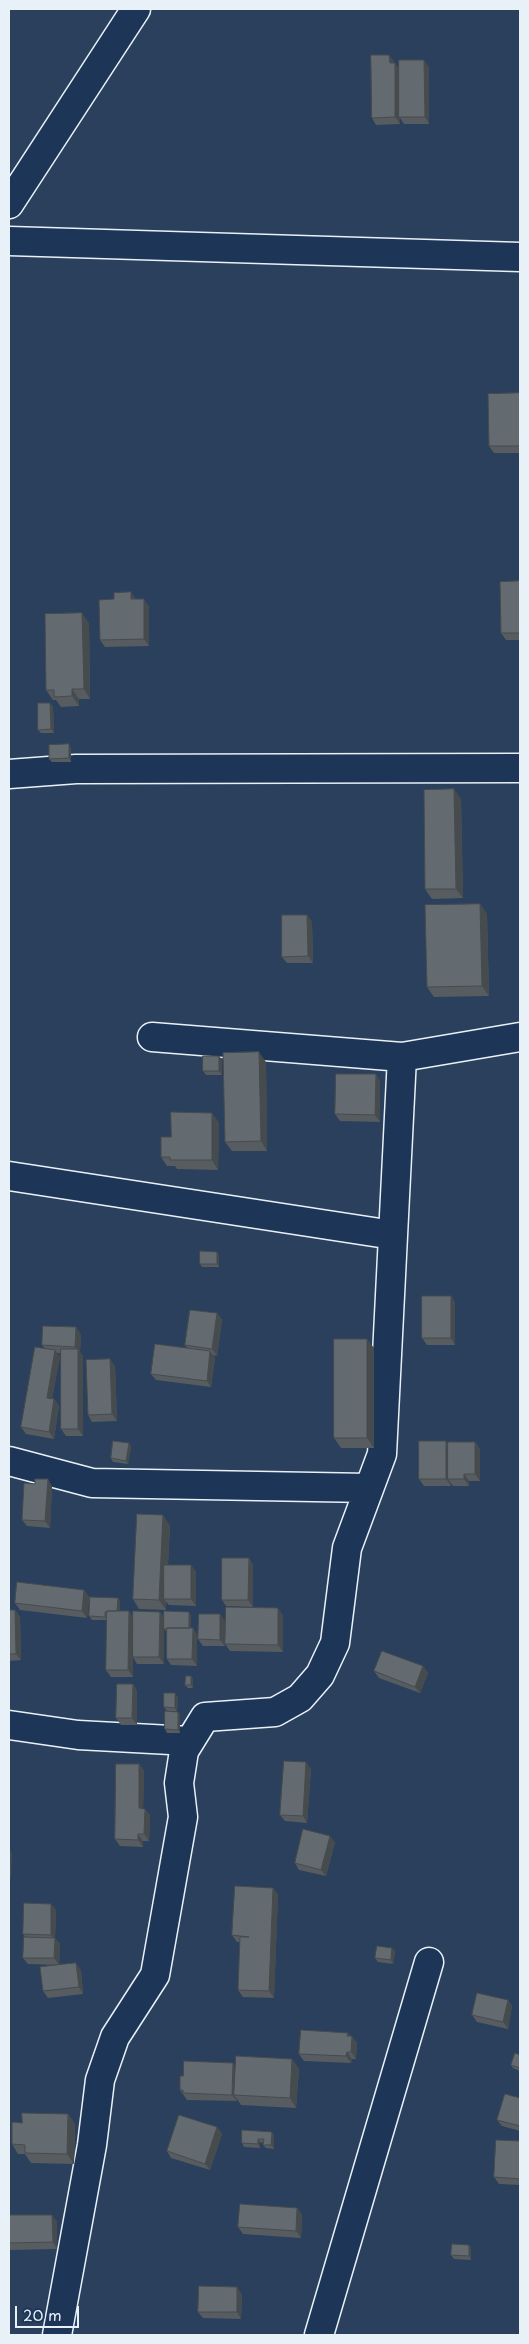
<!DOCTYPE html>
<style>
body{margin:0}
#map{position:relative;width:529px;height:2344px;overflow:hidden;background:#2b405c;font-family:"Playpen Sans",sans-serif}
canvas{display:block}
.frame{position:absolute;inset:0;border:10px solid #e8f1f8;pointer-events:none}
.scale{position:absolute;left:15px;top:2306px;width:64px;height:22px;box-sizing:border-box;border:2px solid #e8f1f8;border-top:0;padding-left:6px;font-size:15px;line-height:18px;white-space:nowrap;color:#e8f1f8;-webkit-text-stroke:4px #1d3557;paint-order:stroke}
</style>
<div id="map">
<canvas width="529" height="2344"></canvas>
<div class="frame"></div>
<div class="scale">20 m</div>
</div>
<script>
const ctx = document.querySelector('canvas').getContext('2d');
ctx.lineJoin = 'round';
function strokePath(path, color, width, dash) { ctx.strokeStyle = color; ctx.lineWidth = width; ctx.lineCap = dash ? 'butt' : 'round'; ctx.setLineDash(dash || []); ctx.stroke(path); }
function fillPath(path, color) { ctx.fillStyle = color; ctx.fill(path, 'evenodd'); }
const minor = new Path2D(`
 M9,204L136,9
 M9,241L520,257
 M9,774L76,769L520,768
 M152,1037L402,1057L520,1037
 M9,1176L393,1235
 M9,1461L92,1483L369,1488
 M9,1725L78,1735L189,1741
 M57,2335L92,2145L100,2080L115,2037L155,1975L183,1817L179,1783L184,1751L205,1717L275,1712L300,1698L320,1675L335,1643L347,1548L382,1454L402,1057
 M319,2335L429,1962`);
strokePath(minor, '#e8f1f8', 31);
strokePath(minor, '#1d3557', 28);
fillPath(new Path2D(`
 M394,61V63L399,69L429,67V124H404L400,118V124L376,125L372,118Z
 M520,393V453H494L489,446Z
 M520,581V640H506L501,633Z
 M136,599L149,606V646L105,647L100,640Z
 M89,623L90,699H79V706L61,707L56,700H53L46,690Z
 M50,703L53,707L54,733H41L38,730Z
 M71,748V762H52L49,759Z
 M461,799L463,898L432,899L425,889Z
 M480,904L487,914L489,996L434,997L427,987Z
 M307,915L312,922L313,963H287L282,957Z
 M222,1060V1075H206L203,1071Z
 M266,1062L267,1151H232L225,1142Z
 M380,1081V1122L340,1121L335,1114Z
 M212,1113L219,1123L218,1170L177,1169L175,1166H167L161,1157L171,1137Z
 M217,1252L219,1255V1267H202L200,1264Z
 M451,1296L455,1303V1345H427L422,1338Z
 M217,1313L222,1320L217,1356L213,1355L215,1358L211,1387L156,1380L151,1374L188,1349L185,1345Z
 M81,1334L80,1352L83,1356V1436H66L61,1429V1353H57L60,1357L52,1398L54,1399L59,1406L54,1439L26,1434L21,1427L44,1348L42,1345Z
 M374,1348V1448H341L334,1438Z
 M115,1366L117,1421L92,1422L88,1415Z
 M475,1442L480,1449V1481H469V1486H453L451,1483V1486H424L419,1479L448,1444Z
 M129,1443L131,1447L128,1464L113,1462L111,1458Z
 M52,1486L50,1528L27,1526L22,1520Z
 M170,1525L168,1565H191L196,1572V1606L169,1605L166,1602V1610L139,1609L133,1599Z
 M249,1558L253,1565V1607L226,1606L222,1600Z
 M84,1590L89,1597L87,1618L20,1610L15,1603Z
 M118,1598L120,1601V1611H129L133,1618L160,1612L164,1618L191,1615V1628H193L197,1635V1666L171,1665L167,1659V1632L164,1629V1664H137L133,1657V1677H111L106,1670L107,1620H92L89,1616Z
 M9,1610H15L20,1617L21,1660L9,1661Z
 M283,1615V1652L230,1651L225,1644Z
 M225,1621V1646H203L198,1639Z
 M423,1666L428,1673L420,1693L379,1678L374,1671Z
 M191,1676L193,1680V1688H188L185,1685Z
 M133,1684L137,1691V1725H121L116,1718Z
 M178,1697L177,1711H167L164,1707Z
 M178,1712L180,1715V1733H167L165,1729Z
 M139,1764L144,1771L143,1808L150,1815L149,1841H143V1847L120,1846L115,1839Z
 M311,1769L307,1823L285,1821L280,1815Z
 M335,1842L326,1876L299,1870L295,1863Z
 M273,1888L278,1895L274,1998L243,1997L238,1990L240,1942H237L232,1935Z
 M51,1904L56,1910L55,1938L60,1944L59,1965L81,1970L83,1994L48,1998L43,1991L58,1965L28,1964L23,1958L25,1937L23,1934Z
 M395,1951L393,1964L378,1962L375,1958Z
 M508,2000L512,2006L508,2029L477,2022L472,2015Z
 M348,2033L357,2043L356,2059H352L351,2063L304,2061L299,2054Z
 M520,2055V2071L513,2068L511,2065Z
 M292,2059L299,2069L296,2108L241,2105L237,2099V2101L187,2100L180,2090L183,2076L236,2067Z
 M520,2098V2131L502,2126L497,2120Z
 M68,2114L75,2124L74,2164L31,2163L25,2154H18L12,2144Z
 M217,2127L222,2134L210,2170L171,2158L167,2151Z
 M274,2135V2149L266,2148L263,2145V2143L260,2142V2148L244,2147L242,2143Z
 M520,2141V2185L499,2184L494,2177Z
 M297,2208L302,2215L301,2238L243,2234L238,2227Z
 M9,2215L57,2221V2249L9,2250Z
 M469,2245L471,2248V2260L454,2259L451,2255Z
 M242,2294L241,2319L203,2318L198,2312Z`), '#565c60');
fillPath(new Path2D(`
 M389,55L394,61V70L390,63Z
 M424,60L429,67V124L425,117Z
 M395,63L400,70L399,117L400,118V124L395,117Z
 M131,592L136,599H131Z
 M144,599L149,606V646L144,639Z
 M82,613L89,623L90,699L84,689Z
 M72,689L79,699V706L72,696Z
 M50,703L53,707L54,733L51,729Z
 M69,744L71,748V762L69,758Z
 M454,789L461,799L463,898L456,889Z
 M480,904L487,914L489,996L482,986Z
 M307,915L312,922L313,963L308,956Z
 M259,1052L266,1062L267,1151L261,1141Z
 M219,1056L222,1060V1075L219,1071Z
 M376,1074L380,1081V1122L375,1115Z
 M212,1113L219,1123L218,1170L212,1160Z
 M217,1252L219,1255V1267L217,1264Z
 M451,1296L455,1303V1345L451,1338Z
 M217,1313L222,1320L217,1356L212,1349Z
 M76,1327L81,1334L80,1352L83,1356V1436L78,1429V1351L75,1347Z
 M367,1339L374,1348V1448L367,1438Z
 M55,1350L60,1357L51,1404L47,1398Z
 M210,1351L215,1358L211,1387L207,1381Z
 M110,1359L115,1366L117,1421L112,1414Z
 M54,1399L59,1406L54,1439L49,1432Z
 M446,1441L451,1448L448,1479L451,1483V1486L446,1479Z
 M475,1442L480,1449V1481L475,1474Z
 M129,1443L131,1447L128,1464L126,1461Z
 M464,1474L469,1481V1486L464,1479Z
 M48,1479L52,1486L50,1528L45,1521Z
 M163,1515L170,1525L166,1599H164L166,1602V1610L159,1600Z
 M249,1558L253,1565V1607L248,1600Z
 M191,1565L196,1572V1606L191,1599Z
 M84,1590L89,1597L87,1618L82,1611Z
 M118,1598L120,1601V1616L117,1612Z
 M278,1608L283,1615V1652L278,1645Z
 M15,1610L20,1617L21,1660L16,1654Z
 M129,1611L133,1618V1677L128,1670Z
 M160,1612L164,1619V1664L159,1657Z
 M189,1612L191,1615V1633L188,1629Z
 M220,1614L225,1621V1646L220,1640Z
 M193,1628L197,1635V1666L192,1659Z
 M423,1666L428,1673L420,1693L415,1687Z
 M191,1676L193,1680V1688L191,1685Z
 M133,1684L137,1691V1725L132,1718Z
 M175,1693L178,1697L177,1711L175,1708Z
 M178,1712L180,1715V1733L178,1730Z
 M306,1762L311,1769L307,1823L303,1816Z
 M139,1764L144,1771L143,1815L139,1808Z
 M145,1809L150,1815L149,1841L144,1834Z
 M138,1834L143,1841V1847L138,1840Z
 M330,1836L335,1842L326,1876L321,1870Z
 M9,1849L12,1853L11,1879L9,1875Z
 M273,1888L278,1895L274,1998L269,1991Z
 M51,1904L56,1910L55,1938L60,1944L59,1965L54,1958L55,1941L51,1935Z
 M392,1948L395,1951L393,1964L391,1960Z
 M76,1963L81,1970L83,1994L79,1987Z
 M508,2000L512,2006L508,2029L503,2022Z
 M348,2033L352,2038V2036L357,2043L356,2059L351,2052L347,2036Z
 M347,2052L352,2059L351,2063L346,2056Z
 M292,2059L299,2069L296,2108L290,2098Z
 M233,2063L238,2070L234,2095L237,2099V2101L232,2095Z
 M68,2114L75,2124L74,2164L67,2154Z
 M217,2127L222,2134L210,2170L205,2164Z
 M272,2132L274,2135V2149L271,2145Z
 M258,2139L260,2142V2148L258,2144Z
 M297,2208L302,2215L301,2238L296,2231Z
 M52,2215L57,2221V2249L53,2242Z
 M469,2245L471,2248V2260L469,2256Z
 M237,2287L242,2294L241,2319L237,2312Z`), '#464b4e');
const building = new Path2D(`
 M371,55H389L390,63H395V117L372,118Z
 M399,60H424L425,117H399Z
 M520,393V446H489L488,394Z
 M520,581V633H501L500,582Z
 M131,592V599H144V639L100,640L99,600L114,599V593Z
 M82,613L84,689H72V696L54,697V690H46L45,614Z
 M38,703H50L51,729L38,730Z
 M69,744V758L49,759V745Z
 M454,789L456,889H425L424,790Z
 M480,904L482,986L427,987L425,905Z
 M282,915H307L308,956L282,957Z
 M259,1052L261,1141L225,1142L223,1053Z
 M203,1056H219V1071H203Z
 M336,1074H376L375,1115L335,1114Z
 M171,1112L212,1113V1160H170V1157H161V1137H171Z
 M200,1251L217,1252V1264H200Z
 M422,1296H451V1338H422Z
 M190,1310L217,1313L212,1349L185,1345Z
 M43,1326L76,1327L75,1347L42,1345Z
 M334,1339H367V1438H334Z
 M155,1344L210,1351L207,1381L151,1374Z
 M35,1347L55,1350L47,1398L54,1399L49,1432L21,1427Z
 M61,1349H78V1429H61Z
 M110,1359L112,1414L88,1415L86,1360Z
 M113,1441L129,1443L126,1461L111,1458Z
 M419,1441H446V1479H419Z
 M448,1442H475V1474H464V1479H448Z
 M35,1479H48L45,1521L22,1520L24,1483L35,1484Z
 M137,1514L163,1515L159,1600L133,1599Z
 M222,1558H249L248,1600H222Z
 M164,1565H191V1599H164Z
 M17,1582L84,1590L82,1611L15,1603Z
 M90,1597L118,1598L117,1611H107V1612H105V1617L89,1616Z
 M226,1607L278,1608V1645L225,1644Z
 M9,1610H15L16,1654H9Z
 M107,1611H129L128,1670H106Z
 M133,1611L160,1612L159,1657H133Z
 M164,1611L189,1612V1628H167V1629H164Z
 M199,1614H220V1640L198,1639Z
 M167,1628H193L192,1659H167Z
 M382,1651L423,1666L415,1687L374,1671Z
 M186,1676H191V1685H185Z
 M117,1684H133L132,1718H116Z
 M164,1693H175V1708L164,1707Z
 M165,1711L178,1712V1730L165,1729Z
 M284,1761L306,1762L303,1816L280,1815Z
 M116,1764H139V1808L145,1809L144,1834H138V1840L115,1839Z
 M303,1829L330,1836L321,1870L295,1863Z
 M235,1886L273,1888L269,1991L238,1990L240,1937H249L232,1935Z
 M24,1903L51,1904V1935L23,1934Z
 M24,1937L55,1938L54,1958H23Z
 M377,1946L392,1948L391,1960L375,1958Z
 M76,1963L79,1987L43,1991L40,1967Z
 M477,1993L508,2000L503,2022L472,2015Z
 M301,2030L348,2033L347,2036H352L351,2052H347L346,2056L299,2054Z
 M515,2053L520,2055V2068L511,2065Z
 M236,2056L292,2059L290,2098L234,2095Z
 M184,2061L233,2063L232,2095L183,2093V2090H180V2076H183Z
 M505,2094L520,2098V2126L497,2120Z
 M22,2113L68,2114L67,2154L25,2153V2145L12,2144V2122L22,2123Z
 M179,2115L217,2127L205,2164L167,2151Z
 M242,2130L272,2132L271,2145H263L264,2139H258V2144L242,2143Z
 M496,2140L520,2141V2179L494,2177Z
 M240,2204L297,2208L296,2231L238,2227Z
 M9,2215H52L53,2242L9,2243Z
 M452,2244L469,2245V2256L451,2255Z
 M199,2286L237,2287V2312H198Z`);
fillPath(building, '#646b70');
strokePath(building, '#464b4e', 1);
</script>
